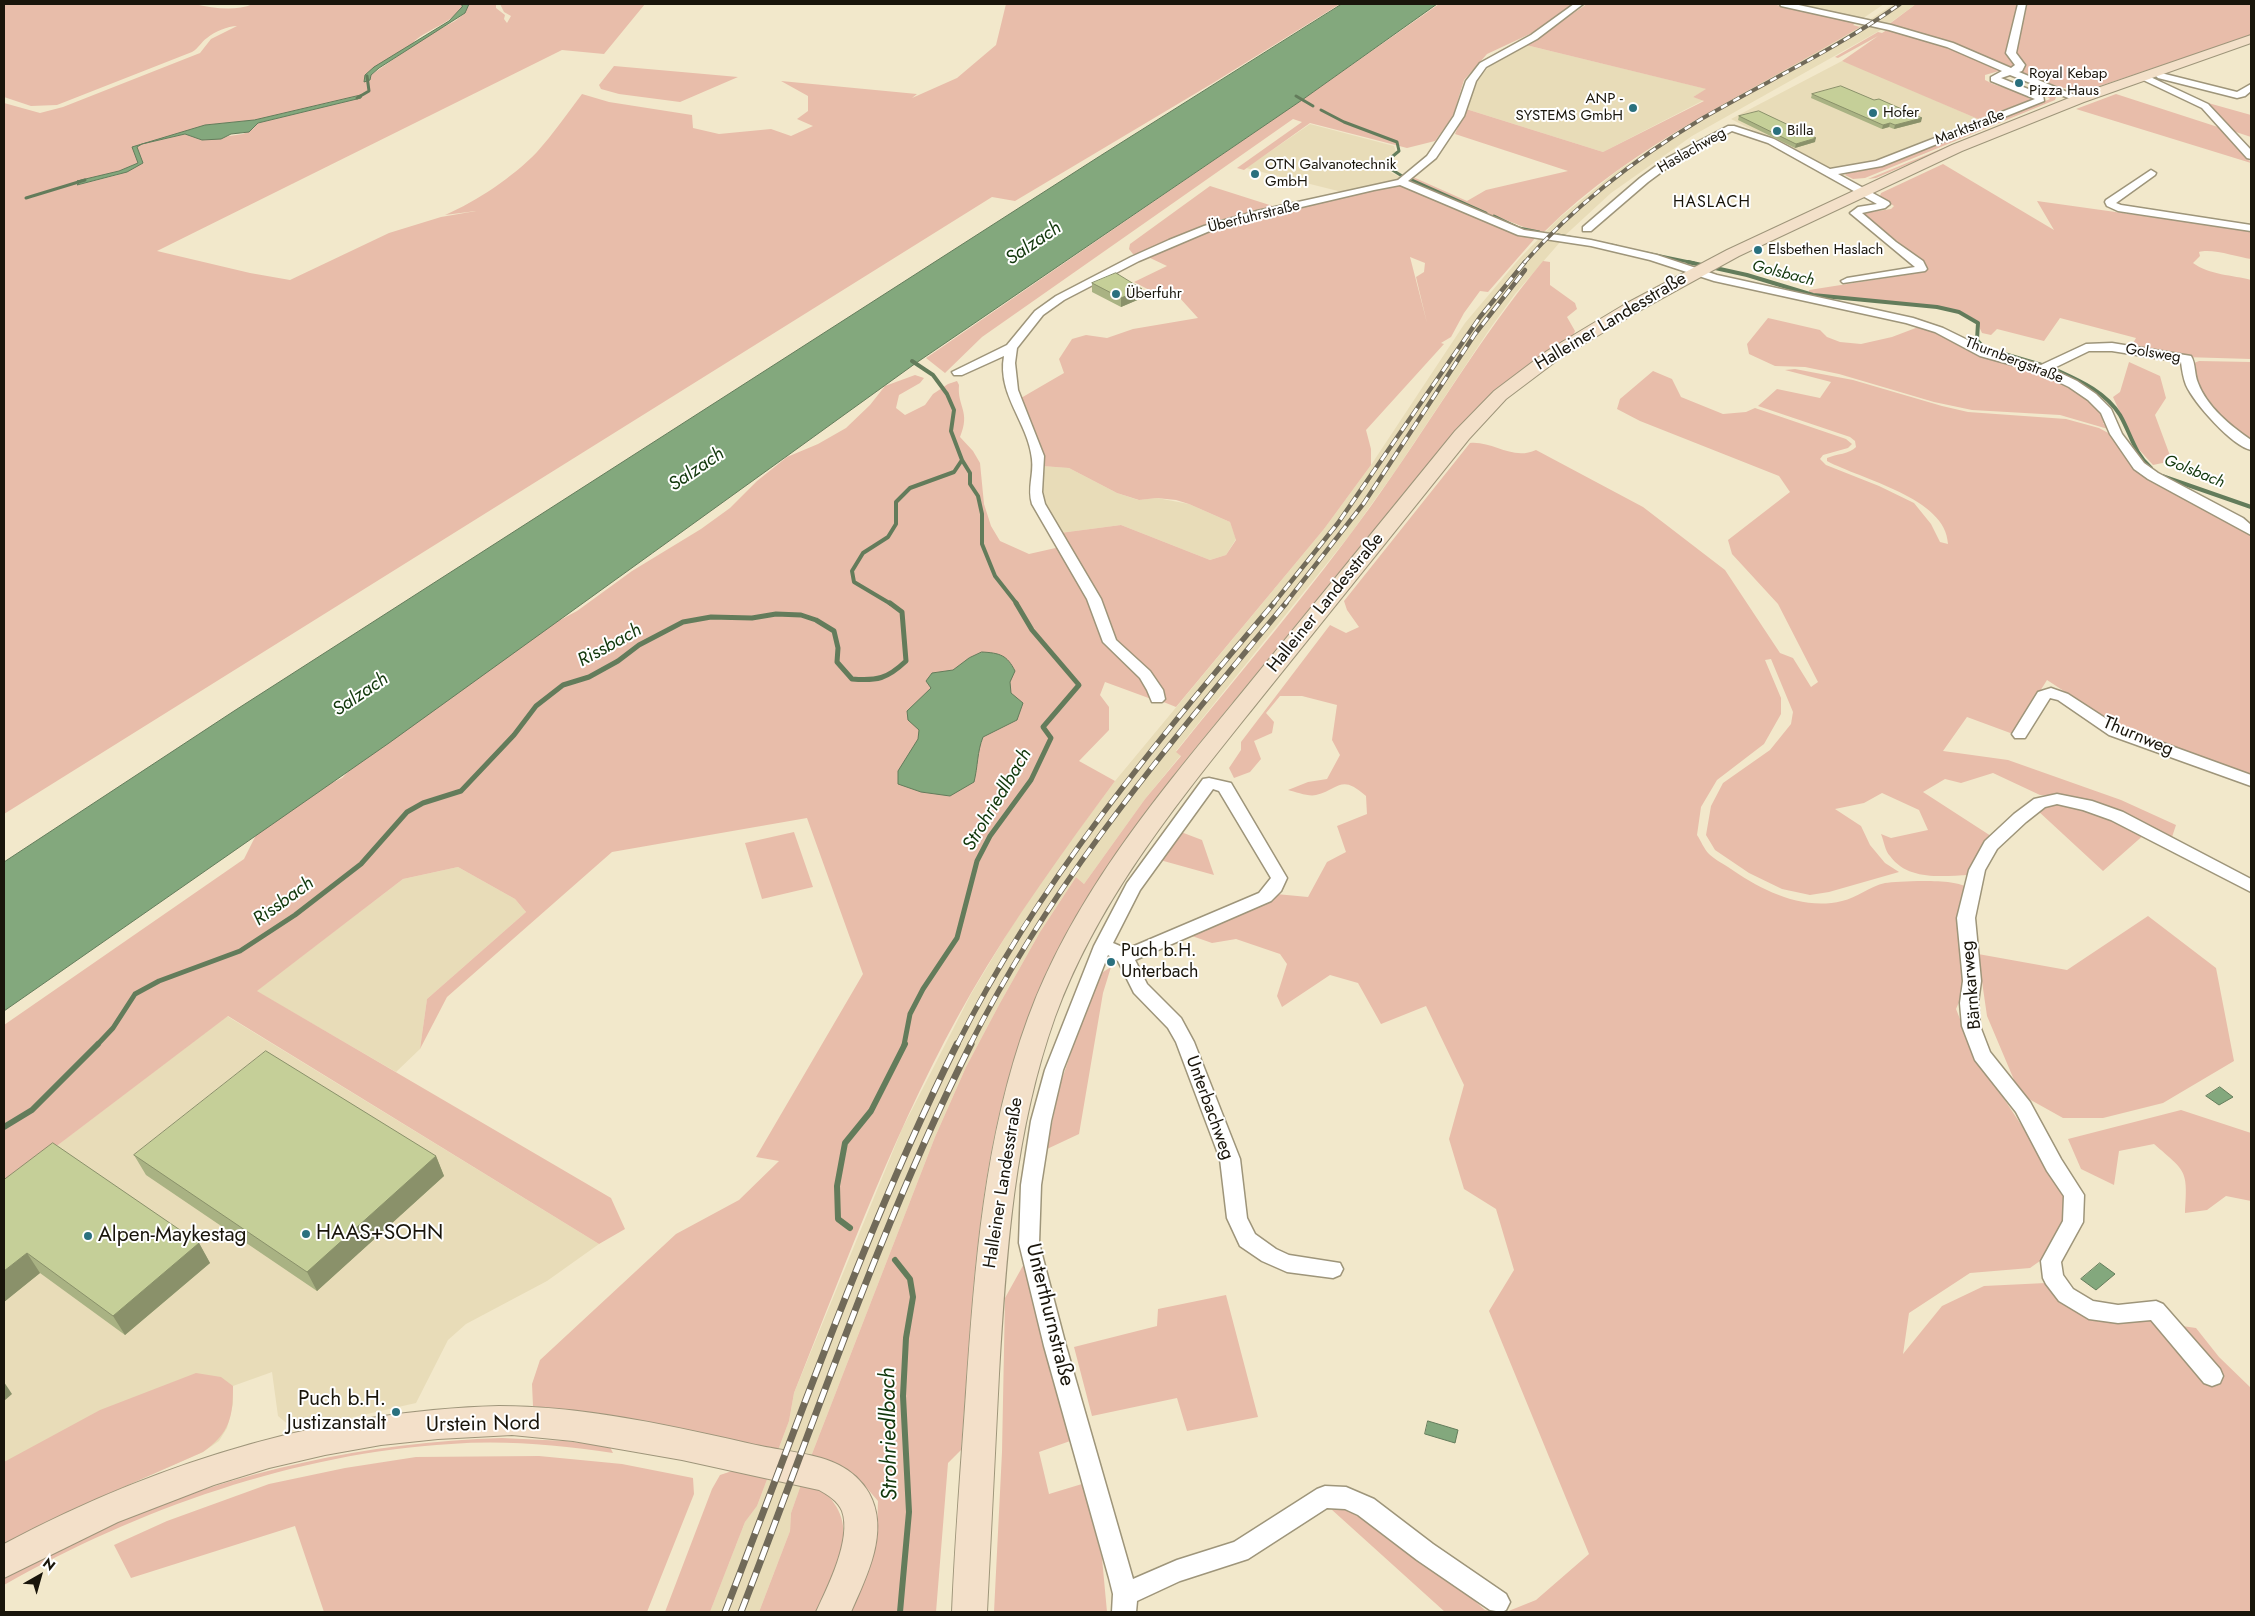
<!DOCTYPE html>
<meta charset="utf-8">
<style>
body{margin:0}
#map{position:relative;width:2255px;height:1616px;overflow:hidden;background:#f2e8cb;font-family:Jost,sans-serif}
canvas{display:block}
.frame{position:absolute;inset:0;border:5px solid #19150b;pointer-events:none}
.north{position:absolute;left:15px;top:1551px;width:50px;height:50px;-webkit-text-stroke:4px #fff;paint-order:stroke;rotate:38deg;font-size:14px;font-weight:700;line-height:20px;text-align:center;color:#19150b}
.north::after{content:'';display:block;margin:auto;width:18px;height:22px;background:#19150b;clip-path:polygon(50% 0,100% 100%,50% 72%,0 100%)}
</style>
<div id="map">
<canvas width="2255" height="1616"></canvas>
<div class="frame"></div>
<div class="north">N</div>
</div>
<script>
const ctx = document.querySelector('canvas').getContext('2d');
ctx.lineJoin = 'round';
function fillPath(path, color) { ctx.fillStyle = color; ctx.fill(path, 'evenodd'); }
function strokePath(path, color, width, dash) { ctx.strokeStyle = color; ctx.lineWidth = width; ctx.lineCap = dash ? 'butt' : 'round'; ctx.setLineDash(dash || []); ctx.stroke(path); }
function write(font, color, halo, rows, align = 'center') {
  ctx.font = font + ' Jost,sans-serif'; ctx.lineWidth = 4; ctx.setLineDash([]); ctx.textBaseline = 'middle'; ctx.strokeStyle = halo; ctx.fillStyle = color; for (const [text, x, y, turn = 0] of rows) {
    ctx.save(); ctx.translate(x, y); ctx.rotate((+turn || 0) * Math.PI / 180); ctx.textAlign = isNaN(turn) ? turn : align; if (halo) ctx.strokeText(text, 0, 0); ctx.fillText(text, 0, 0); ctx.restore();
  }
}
fillPath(new Path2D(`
 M1793,4H1884L1862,19Z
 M1894,4H1916L1879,31L1692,136L1611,193L1560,240L1561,241L1515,294L1489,330L1396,470L1349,536L1176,751L1181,755L1145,799L1084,884L1076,877L1040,932L1000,1003L966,1067L935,1137L810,1459L791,1513L790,1531L759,1612H710L745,1522L757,1506L789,1421L794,1393L902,1129L971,994L1013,924L1051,867L1115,781L1324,529L1371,465L1465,323L1519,259L1559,218L1617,171L1716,106L1840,39Z
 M1526,45L1707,89L1693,97L1704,100L1603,152L1466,109L1479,78L1494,61Z
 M1842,61L1868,71L1978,119L1876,160L1828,169L1731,119Z
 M1310,124L1394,146L1396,152L1380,163L1388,171L1402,178L1342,192L1246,168Z
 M1042,466L1069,468L1117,493L1138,500L1157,498L1189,504L1230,522L1236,539L1226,555L1210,560L1121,525L1060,533L1049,518L1041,495Z
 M458,867L515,899L526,912L427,999L420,1049L396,1072L256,991L403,879Z
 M227,1016L599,1244L547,1281L466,1324L448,1340L416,1403L305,1428L290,1426L278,1416L272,1372L233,1386V1404L227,1428L219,1441L203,1452L69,1511L4,1544V1186Z`), '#e8dcb8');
fillPath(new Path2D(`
 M4,4H194C214,8 234,12 253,4H462V7C451,23 433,27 417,39C414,41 412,45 409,47C395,58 378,63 365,75H371L425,37L455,21L465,13L469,4H496V8L505,15L504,19L507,23L511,16L504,12L500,4H645L604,54L562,50L157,251L250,273L290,280L389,233L441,217L476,211L445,215C477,201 513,177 537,152C553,134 567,114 582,94L609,102L692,115L693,128L719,134L771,129L791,136L813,126L797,119L808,111V96L781,81L917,94L912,98L957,78L996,45L1006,4H1340L1213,83L1015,201L992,197L4,814V103L40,113L63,107L200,53L211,39L237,26C228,26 214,32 207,38C201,42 199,48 192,52L57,105L31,106L4,97ZM361,96V98L258,123L253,129L243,134L202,140L186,134L142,144L137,147L142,163L117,175L78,185L80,181H78L119,171L138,163L133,147L206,125L254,120Z
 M1439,4H1575L1532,33L1487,54L1464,80L1453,116L1435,141L1407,148L1310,123L1244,170L1237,168L1302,122L1293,119L982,337L945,373L926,358L1306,97Z
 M1587,4H1772L1856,23L1853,25L1860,27C1753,92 1634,142 1544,232C1528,230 1515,223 1500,218C1469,209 1439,194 1409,181L1413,177L1467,201L1486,190L1568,171L1455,134L1466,109L1603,152L1704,101L1693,97L1706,89L1526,45Z
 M1916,4H2019L2009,51L2018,64L2014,68L1949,41L1888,25Z
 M2025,4H2251V35L2097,87L2062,88L2020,72L2025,68L2015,50Z
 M1887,30L1955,49L1998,68L1999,71L1985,75V80L1993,84L2029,96L2030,100L1978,119L1842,61L1878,36L1838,58L1835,57L1878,32L1882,33Z
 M614,66L738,77L680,102L619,94L601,89L599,85Z
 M2016,79L2051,92L2056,97L2055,100L1865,178L1853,179L1845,175C1851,169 1886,165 1897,161L2050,99L2045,95L2049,93L2048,91Z
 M2116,94L2224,129L2251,163L2076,109Z
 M2201,101L2251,115V137L2233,131L2226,122Z
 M2016,118L1876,178L1868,179Z
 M1943,164L2054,230L2037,201L2251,231V259C2237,257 2212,248 2199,252L2200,256L2193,263C2209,275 2233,275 2251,280V359L2184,357L2131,347L2136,338L2060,318L2044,341L1997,329L1991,335L1982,333L1976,320L1962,312L1934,306L1809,294V290L1924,272L1926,264L1864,215L1865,213L1891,209L1894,206L1880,196L1881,193Z
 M1210,186L1279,208L1164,243L1137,254H1133L1129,249L1130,244Z
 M1396,186H1404L1537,236L1488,292L1480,291L1464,313L1451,337L1441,343L1444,344L1366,430L1371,449V465L1324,529L1176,707L1161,701L1113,642L1060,533L1121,525L1210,560L1226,555L1236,540L1230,522L1189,504L1176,500L1157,498L1139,500L1117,493L1069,468L1042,466L1021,398L1064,373L1059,359L1072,339L1086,335L1107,338L1133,329L1198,318L1178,296L1159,295L1134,282L1167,266L1146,256L1183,240L1248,218ZM1410,257L1425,263L1424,272L1416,277L1427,323Z
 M1543,261L1550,262V285L1575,303L1577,309L1567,317L1575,331L1573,336C1529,363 1490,392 1456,431C1386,515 1316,600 1247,685C1153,800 1063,906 1017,1050C975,1178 972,1317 961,1450L948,1463L936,1612H851L867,1569L877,1532L878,1501L859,1479L839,1468L810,1459L935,1137L966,1067L1000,1003L1040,932L1076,877L1084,884L1145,799L1181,756L1176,752C1242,670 1310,591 1371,506C1430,424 1479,338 1543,261Z
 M1768,318L1820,330L1827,337L1840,342L1861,344L1892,337L1921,326L2070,385L2098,406L2108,421L2103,423L2108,429L2060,415L1972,410L1934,402L1839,374L1805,367L1775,366L1749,354L1747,344Z
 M2199,361L2251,362V443L2222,416L2199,389L2194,363Z
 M2129,362L2160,376L2166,398L2155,415L2172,461L2153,465L2134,444L2113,397L2120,392Z
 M1795,369L1853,380L1942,406L1968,412L2066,419L2099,428L2112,435L2123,455L2138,470L2224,518L2251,536V780L2208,761L2131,735L2047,680L2013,734L1967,717L1943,751L2008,760L2121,800L2176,825L2172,837L2129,816L2074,796L2040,795L1993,773L1961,783L1945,779L1923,792L1991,836L1978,853L1969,875C1942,876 1908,881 1890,856C1885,851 1884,841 1881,834L1891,838L1928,830L1919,810L1882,793L1864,803L1835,809L1861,826L1870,845L1885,863L1899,872L1829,892L1810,895L1782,889L1749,873L1715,850L1706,835L1711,806L1723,783L1770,750L1791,724L1793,712L1771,659L1765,660L1781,698V714L1764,744L1717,780L1701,807L1697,835C1701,841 1704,849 1709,854C1714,859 1722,863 1728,867C1761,890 1802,911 1842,901C1857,898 1870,886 1885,883C1899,881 1959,878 1967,888L1963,993L1956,1009L1973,1052L2059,1182L2063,1196V1224L2047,1256L2030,1268L1970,1273L1909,1313L1903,1354L1942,1306L1984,1286L2046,1283L2082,1314L2103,1321L2141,1320L2196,1328L2219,1357L2251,1388V1612H1506L1536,1600L1589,1554L1489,1311L1514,1270L1496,1209L1464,1189L1449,1139L1464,1085L1426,1006L1381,1024L1358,983L1330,975L1282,1007L1277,996L1287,964L1280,954L1236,939L1212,943L1192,936L1276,894L1308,897L1327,862L1346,852L1337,826L1367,814L1366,796C1341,774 1341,788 1316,795C1309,797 1296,792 1288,790L1308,782L1327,779L1340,755L1332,740L1337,705L1302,696H1280L1266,713L1274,722L1272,733L1254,741L1261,759L1250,772L1234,778L1229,768L1241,750V742L1330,625L1346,633L1359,627L1347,610L1344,601L1470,443C1494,441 1512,461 1536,450L1643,507L1725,570L1780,653L1793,658L1811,687L1818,682L1778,604L1732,554L1728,540L1790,492L1779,476L1640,421L1617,409L1620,399L1653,371L1672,379L1681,397L1723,414L1746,412L1755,408L1846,439L1852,444L1848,448L1823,455L1820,459L1826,465L1879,486L1914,503L1931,524L1940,542L1948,544C1947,498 1860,479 1827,461V458C1836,454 1850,454 1856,447L1855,441L1850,437L1758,406L1777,389L1820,398L1831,382L1785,370Z
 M915,375L924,378L920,383L899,395L896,408L905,415L925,405L933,394L948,384L957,381L959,385C957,407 971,411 960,437L973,451L980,463L984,504L991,526L1000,541L1029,554L1060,547L1091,602L1102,631L1143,677L1154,700L1105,682L1100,695L1109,707V730L1079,761L1115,781C1064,850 1014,919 971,993C898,1120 848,1258 794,1393L789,1421L777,1453L533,1406L532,1384L540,1360L676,1234L739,1200L779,1161L756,1157L863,974L807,818L612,852L447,997L420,1049L427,999L526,912L515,899L458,867L403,879L257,991L611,1198L625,1229L599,1244L228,1016L4,1186V1025L244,859L262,823L295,800L342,778L367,752L534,634L577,611L632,571L701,529L730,508L757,481L787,457L818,444L846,428L870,405L885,386Z
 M2048,804L2071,805L2146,833L2103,871L2037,810Z
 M794,832L813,887L762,899L745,843Z
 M1181,832L1202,840L1214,875L1160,860Z
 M2148,916L2216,968L2234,1061L2163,1103L2103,1118H2063L2020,1094L1987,1016L1978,954L2067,970Z
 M1111,967L1103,993L1079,1134L1047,1149L1059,1088L1093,988L1103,972Z
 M2181,1110L2251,1133V1201L2226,1196L2207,1210L2185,1213C2188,1169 2186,1172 2154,1144L2119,1151L2114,1185L2081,1169L2068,1139Z
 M1025,1262L1073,1440L1039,1452L1049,1494L1082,1484L1102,1558L1107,1612H994L1002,1452L1005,1298Z
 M1226,1295L1258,1417L1187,1431L1177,1398L1092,1416L1074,1347L1157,1326L1158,1309Z
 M196,1373L221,1377L233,1386C233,1417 230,1433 203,1452L69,1511L4,1544V1462L100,1410Z
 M502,1438L566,1441L610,1447L613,1453C559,1445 505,1440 451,1444C296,1453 138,1509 4,1585V1579C39,1560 75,1540 112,1524C237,1471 366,1442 502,1438Z
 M539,1456L622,1464L693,1478L694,1494L647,1612H324L295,1526L131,1578L114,1545L167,1521L269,1484L345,1468L416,1457Z
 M738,1469H771L757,1506L745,1522L710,1612H665L712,1489L720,1475Z
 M804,1476C821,1487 841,1504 843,1526C845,1551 831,1589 821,1612H759L790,1531L791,1513Z
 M1331,1509L1346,1510L1359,1517L1448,1577L1485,1610L1504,1612H1445Z`), '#e8bdaa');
const water = new Path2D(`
 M462,4H469L465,13L379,68L371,75L370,80L364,82L365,75L374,67L449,21L462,7Z
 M1342,4H1437L1302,100L916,363L389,743L4,1011V862L234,711L1100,156Z
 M362,95L361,98L258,123L249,132L231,134L221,139L202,140L185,134L142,144L137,147L143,163L127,172L77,185L80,182L77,181L119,171L138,163L132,147L205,125L254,120Z
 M982,652C1000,653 1007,655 1015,671L1010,682L1011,693L1023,703L1017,720L983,737C977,752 978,766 974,782L950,796L921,792L898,784V771L918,739L919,730L908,720L907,711L931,688L926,681L932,673L953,670L969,658Z
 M2220,1087L2233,1097L2219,1105L2206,1096Z
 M2100,1263L2115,1274L2096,1290L2081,1279Z
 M1428,1421L1458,1430L1455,1443L1425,1434Z`);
fillPath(water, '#83a87d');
strokePath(water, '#637c5b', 1);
strokePath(new Path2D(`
 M1296,96L1313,106
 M357,98L369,91L367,76
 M1321,110L1344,122L1397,142L1399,151L1387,161L1386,166L1402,176
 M1412,180L1486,213
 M26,198L85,180
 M1494,216L1519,228L1539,232
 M1558,235L1616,246
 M1646,253L1694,263`), '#637c5b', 3);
strokePath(new Path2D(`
 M1688,262L1747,275L1813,295L1937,307L1959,312L1978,323L1977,340L1984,348L2045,366
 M2054,369C2078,380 2105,391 2120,415C2131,434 2134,453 2151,468
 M962,460L970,473V484L978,496L982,514V544L995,576L1017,604
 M2162,476L2251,507
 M891,604L854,582L852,571L863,553L888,537L896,524V502L910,488L954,472L962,460L951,431L954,410L947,394L933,375L912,361`), '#637c5b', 4);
strokePath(new Path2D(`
 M97,1045L113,1028L135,994L159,981L240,951L295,915L361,864L407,812L423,803L461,791L514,735L536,706L563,685L589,677L618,661L639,645L683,622L711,617L752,618L776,614L801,615L816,620L834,631L838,648L837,662L852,679C877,681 887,679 906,661L902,612L890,603
 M904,1045L910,1014L923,989L957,938L977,861L990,836L1031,780L1051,738L1043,727L1079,685L1032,630L1016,603`), '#637c5b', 5);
strokePath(new Path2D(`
 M4,1127L32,1110L98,1044
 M850,1228L838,1219L837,1186L845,1143L871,1111L905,1044
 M895,1260L910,1279L913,1297L906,1338L903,1396L909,1512L900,1612`), '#637c5b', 6);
const street = new Path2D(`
 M1574,4H1583L1537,39L1486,67L1476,81L1464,116L1436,158L1408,181L1524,230L1591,240L1657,255L1717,275L1913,318L1943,328L1988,350L2041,365L2086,344L2112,343L2191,356C2196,364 2194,374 2198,383C2207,407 2231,426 2251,440V450C2232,446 2194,403 2186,385C2183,377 2182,370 2181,362L2112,351H2089L2052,369L2077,381L2096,394L2111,409L2122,434L2144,463L2158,473L2243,518L2251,525V535L2148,479L2134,469L2110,434L2101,413L2088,400L2069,387L2038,372L1980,356L1935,332L1906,323L1714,281L1650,260L1591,246L1518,235L1400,185L1374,190L1263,216L1212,230L1139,261L1064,300L1043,315L1017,348L1015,363L1018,390L1044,456L1042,492L1045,504L1101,599L1116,640L1150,671L1163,690L1165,699L1162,702H1152L1147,690L1140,678L1103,642L1087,599L1032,504C1027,488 1034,475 1032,459C1028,422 997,395 1004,356L962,375H954L952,372L1007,345L1035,311L1056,296L1131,257L1169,240L1204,226L1257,211L1398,180L1427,156L1454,116L1466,81L1480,63L1531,35Z
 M1780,4H1794L1891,25L1953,43L2011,68L2015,65L2006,53L2018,4H2026L2016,53L2025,65L2022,71L2019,72L2084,99L2079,102L2076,101L2010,75L2001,78L2043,95L2044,101L1882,166L1838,174L1889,202L1890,204L1885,208L1862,213L1896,242L1923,261L1927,269L1925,271L1843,283L1841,281L1847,278L1915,267L1850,213L1858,207L1877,204L1768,143L1732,131L1675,162L1648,182L1591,231H1583V227L1640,178L1667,158L1728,126H1734L1774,139L1830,169L1876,161L2035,99L1991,81V77L2002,71L1947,47L1889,30L1781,6Z
 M2161,73L2237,92L2251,84V91L2245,96L2237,98L2158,78L2156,76Z
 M2144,74L2208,104L2251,150V159L2247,158L2202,108L2141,79L2139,77Z
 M2151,170L2156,173L2155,175L2116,203L2121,205L2251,225V231L2118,211L2107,206L2105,202L2106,200Z
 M2051,688L2068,694L2119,727L2251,775V786L2109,735L2058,700L2050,698L2025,738H2015L2012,734L2038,692Z
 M1209,778L1231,783L1287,878L1281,891L1271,901L1135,960L1147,984L1181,1018L1194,1042L1240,1159L1247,1218L1255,1234L1276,1249L1289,1255L1340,1263L1343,1269L1340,1275L1333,1278L1287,1272L1262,1261L1240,1246L1227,1218L1220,1159L1176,1042L1168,1028L1134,993L1118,961L1108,955L1063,1070L1051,1121L1041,1185L1039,1243L1066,1346L1133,1579L1177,1560L1234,1542L1317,1489L1325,1486L1346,1487L1374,1499L1433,1544L1506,1594L1510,1602L1506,1610L1502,1612L1490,1610L1417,1560L1358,1515L1345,1509L1327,1508L1248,1559L1180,1581L1137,1601L1136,1612H1112L1113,1594L1109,1578L1044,1346L1019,1243L1021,1185L1031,1121L1045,1070L1094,946L1127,883L1203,779ZM1213,789L1219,791L1271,878L1259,893L1127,949L1113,943L1140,890Z
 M2057,794L2092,801L2123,812L2251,879V892L2111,820L2083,810L2057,804L2045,807L2026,822L1997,849L1985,870L1975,918L1981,981L1978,1003L1980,1026L1990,1052L2030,1102L2061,1159L2084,1195L2083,1222L2061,1262L2063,1275L2073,1289L2093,1301L2118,1305L2156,1301L2163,1304L2220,1369L2223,1376L2220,1383L2212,1386L2204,1383L2151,1320L2118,1323L2089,1319L2059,1301L2046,1284L2043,1278L2041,1261L2063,1221L2064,1196L2047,1171L2016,1112L1975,1060L1962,1026L1960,1003L1963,981L1957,918L1969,870L1985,841L2014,814L2034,799Z`);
const secondary = new Path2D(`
 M2251,35V43L2084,102L1962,151L1739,256L1639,311L1559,359L1506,399L1469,439C1400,525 1331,611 1262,697C1183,796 1099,896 1055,1017C1014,1132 1006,1254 999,1374C995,1454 991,1533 987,1612H952C955,1539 961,1465 966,1392C975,1265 984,1138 1028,1018C1074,893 1161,791 1244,690C1314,604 1385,517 1455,431L1494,391L1547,351L1627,303L1727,250L1952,145L2074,96Z
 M499,1406C587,1406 676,1427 761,1446C785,1451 818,1454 839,1465C851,1471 862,1481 869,1493C890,1531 867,1576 851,1612H816C828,1586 852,1539 842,1511C838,1501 828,1495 819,1490L682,1460L573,1441L512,1435L438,1439L381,1445L325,1455L269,1468L214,1485L118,1522L4,1578V1544C158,1462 324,1411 499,1406Z`);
strokePath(street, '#9e957a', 3);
strokePath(secondary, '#9e957a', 2);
fillPath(street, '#fff');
fillPath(secondary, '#f3e0c9');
const railFar3 = new Path2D(`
 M1524,263C1575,205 1636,158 1703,118C1769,80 1838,48 1900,4`);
const railFar2 = new Path2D(`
 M1273,604L1338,523L1480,317L1525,262
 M1285,604L1364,503L1475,334L1525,270`);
const railFar1 = new Path2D(`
 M957,1045C1039,881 1156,742 1274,603
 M970,1045C1053,879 1169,745 1286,603`);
const rail = new Path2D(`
 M725,1612C799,1422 866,1226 957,1044
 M741,1612C815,1422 879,1227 971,1044`);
strokePath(railFar3, '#716a59', 4);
strokePath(railFar2, '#716a59', 4.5);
strokePath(railFar1, '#716a59', 5.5);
strokePath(rail, '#716a59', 7);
strokePath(railFar3, '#fff', 2.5, [7]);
strokePath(railFar2, '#fff', 3, [9]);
strokePath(railFar1, '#fff', 4, [11]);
strokePath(rail, '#fff', 5, [14]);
fillPath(new Path2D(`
 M1812,94L1921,122L1894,129L1889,127L1882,129L1811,98Z
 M1739,116L1815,142L1795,148L1738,120Z
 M1092,283L1142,298L1121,307L1092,292Z
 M134,1155L436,1156L444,1176L317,1291L146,1175Z
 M4,1180L199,1243L210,1263L125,1335L40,1273L4,1302Z`), '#a9b283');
fillPath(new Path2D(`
 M1922,118L1921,122L1894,129L1895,125Z
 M1890,123L1889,127L1882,129L1883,125Z
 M1816,138L1815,142L1795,148L1796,144Z
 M1142,289V298L1121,307V298Z
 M436,1156L444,1176L317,1291L307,1272Z
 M199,1243L210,1263L125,1335L113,1316Z
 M27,1253L40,1273L4,1302V1271Z
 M4,1382L12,1394L4,1401Z`), '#8a916a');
const building = new Path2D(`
 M1841,86L1874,100L1879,99L1922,118L1895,125L1890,123L1883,125L1812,94Z
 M1759,111L1816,138L1796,144L1739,116Z
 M1116,273L1142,289L1121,298L1092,283Z
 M266,1051L436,1156L307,1272L134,1155Z
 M53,1143L199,1243L113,1316L27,1253L4,1271V1180Z`);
fillPath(building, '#c5cf98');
strokePath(building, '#8a916a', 1);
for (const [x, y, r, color] of [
 [2019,83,5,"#2a707e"],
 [1633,108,5,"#2a707e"],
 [1873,113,5,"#2a707e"],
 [1777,131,5,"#2a707e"],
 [1255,174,5,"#2a707e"],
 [1758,250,5,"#2a707e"],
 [1116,294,5,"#2a707e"],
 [1111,962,5,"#2a707e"],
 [306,1234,5,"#2a707e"],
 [88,1236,5,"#2a707e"],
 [396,1412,5,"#2a707e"]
]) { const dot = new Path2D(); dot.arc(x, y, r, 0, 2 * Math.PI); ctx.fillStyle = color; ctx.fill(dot); strokePath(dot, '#fff', 2); }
write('15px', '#19150b', '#fff', [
 ["Royal Kebap",2029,74],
 ["Pizza Haus",2029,91],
 ["ANP -",1623,99,"right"],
 ["SYSTEMS GmbH",1623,116,"right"],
 ["Hofer",1883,113],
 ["Billa",1787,131],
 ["OTN Galvanotechnik",1265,165],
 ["GmbH",1265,182],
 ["Elsbethen Haslach",1768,250],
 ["Überfuhr",1126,294]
], 'left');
write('15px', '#19150b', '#fff', [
 ["Marktstraße",1970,128,-21],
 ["Haslachweg",1692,151,-30],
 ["Überfuhrstraße",1254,217,-14],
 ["Golsweg",2153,354,9],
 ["Thurnbergstraße",2014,361,21]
]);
ctx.letterSpacing = '1px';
write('16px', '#19150b', '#fff', [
 ["HASLACH",1712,203]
]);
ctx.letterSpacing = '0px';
write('italic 16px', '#11370b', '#fff', [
 ["Golsbach",1783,274,14],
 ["Golsbach",2194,472,22]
]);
write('18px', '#19150b', '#fff', [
 ["Halleiner Landesstraße",1611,322,-31],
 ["Halleiner Landesstraße",1326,603,-51],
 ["Thurnweg",2138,737,23],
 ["Bärnkarweg",1972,985,-95],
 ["Unterbachweg",1209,1108,70],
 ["Halleiner Landesstraße",1004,1183,-81]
]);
write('18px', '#19150b', '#fff', [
 ["Puch b.H.",1121,952],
 ["Unterbach",1121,973]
], 'left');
write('italic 19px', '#11370b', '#fff', [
 ["Salzach",1034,244,-34],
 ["Salzach",697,470,-34],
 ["Rissbach",610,646,-29],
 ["Salzach",361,695,-34],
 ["Strohriedlbach",998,800,-59],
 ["Rissbach",284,902,-36]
]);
write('21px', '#19150b', '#fff', [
 ["HAAS+SOHN",316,1234],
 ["Alpen-Maykestag",98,1236],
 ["Puch b.H.",386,1400,"right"],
 ["Justizanstalt",386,1424,"right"]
], 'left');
write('21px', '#19150b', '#fff', [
 ["Unterthurnstraße",1049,1315,76],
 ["Urstein Nord",483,1425,-1]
]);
write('italic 22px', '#11370b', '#fff', [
 ["Strohriedlbach",890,1434,-91]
]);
</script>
